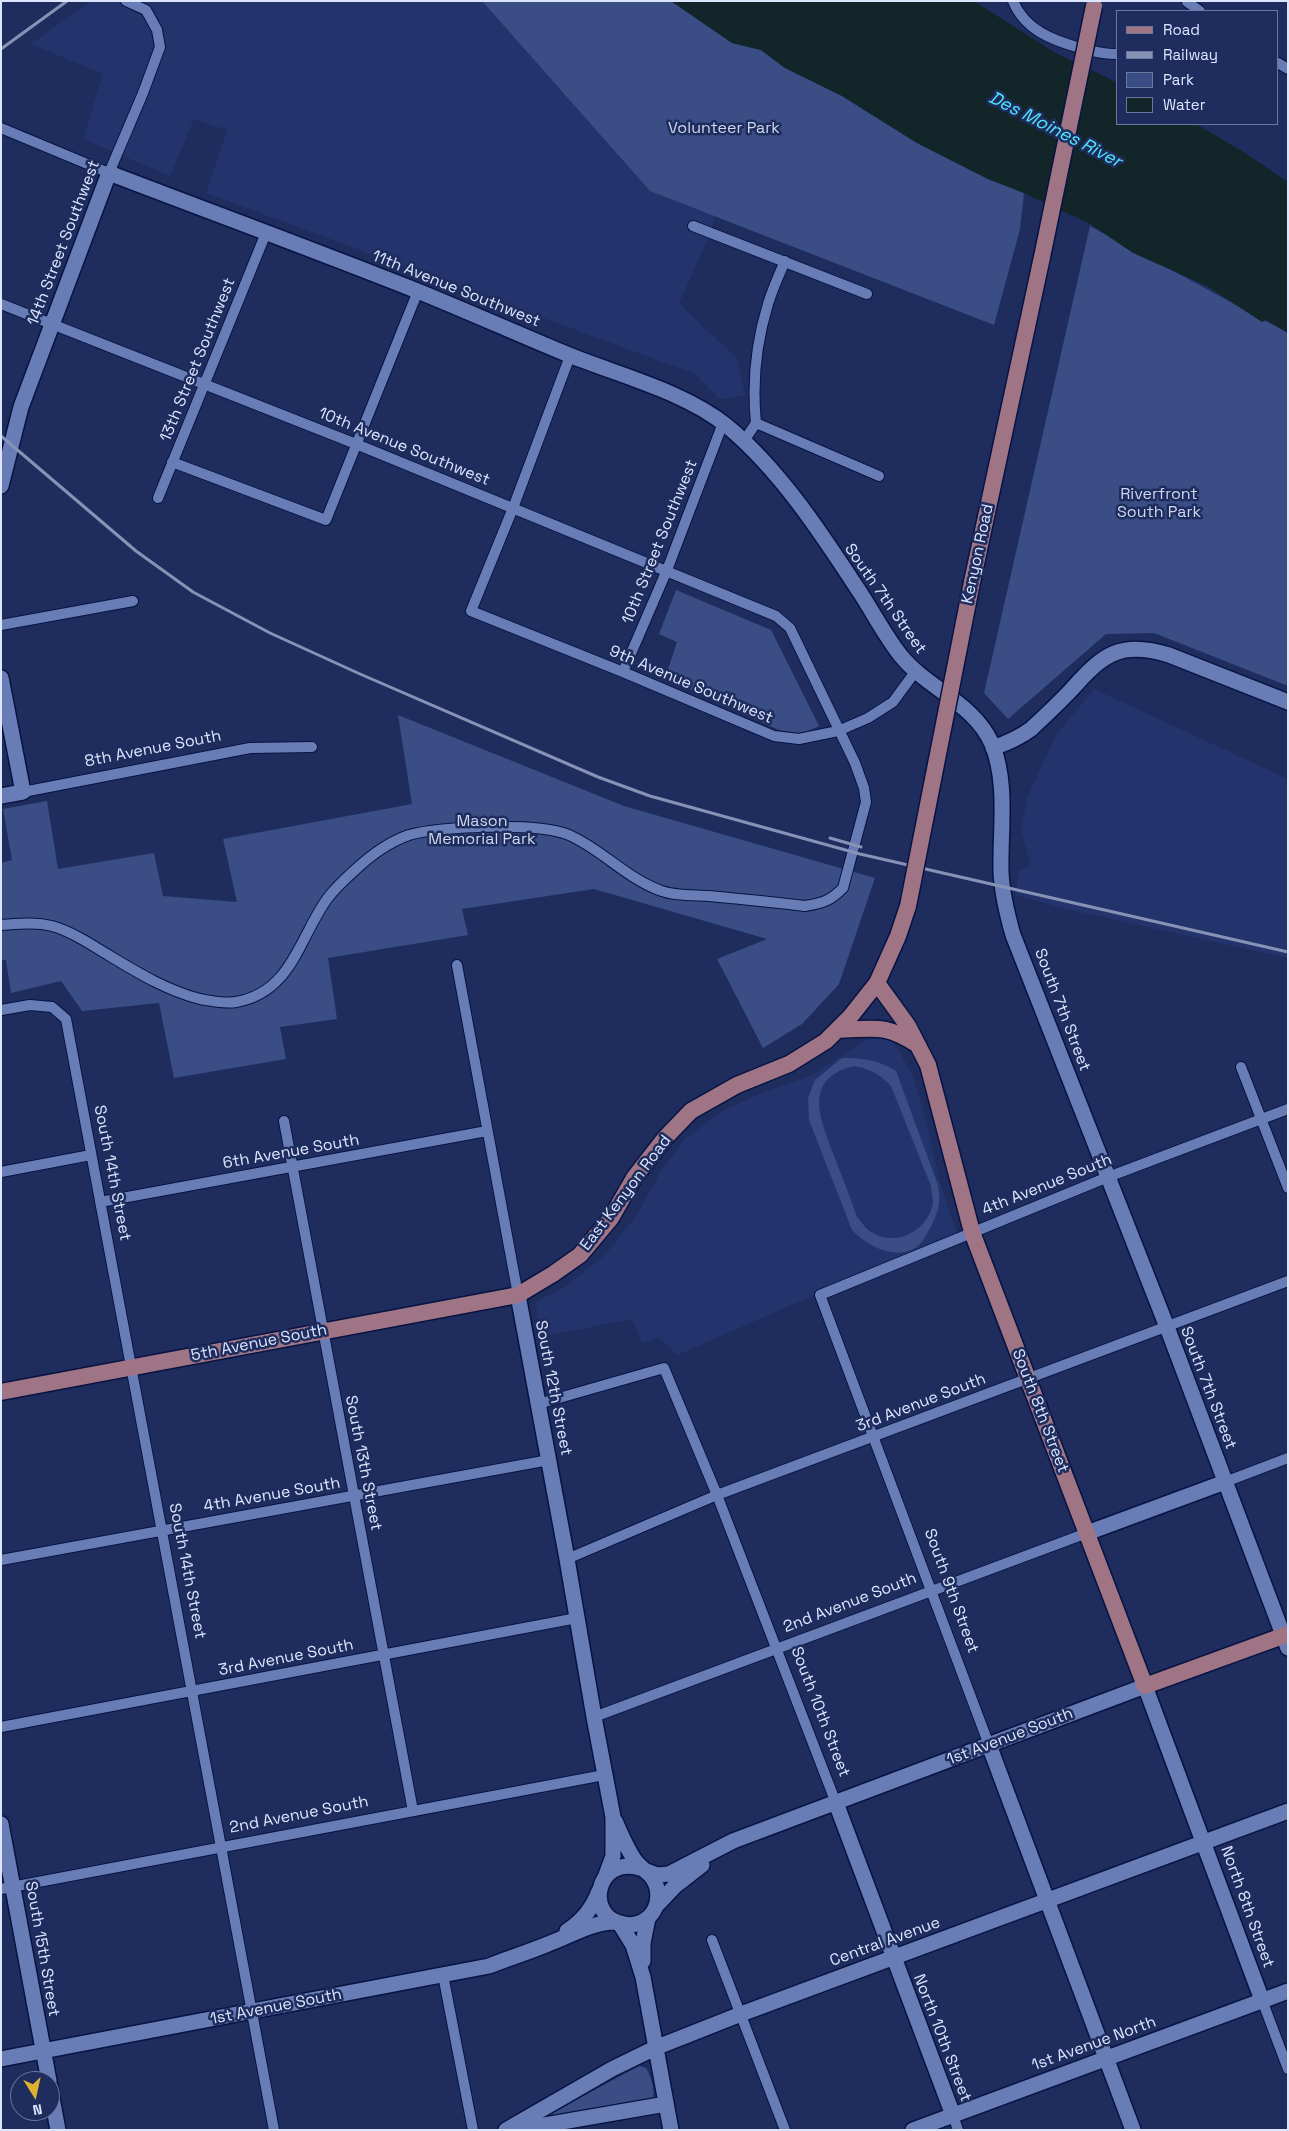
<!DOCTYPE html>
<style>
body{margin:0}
#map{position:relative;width:1289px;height:2131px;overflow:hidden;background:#1e2d5e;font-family:"Space Grotesk",sans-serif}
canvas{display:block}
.frame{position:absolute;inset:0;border:2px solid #dce6ff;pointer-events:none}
.legend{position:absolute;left:1116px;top:10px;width:162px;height:115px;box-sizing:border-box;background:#1e2d5e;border:1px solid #6a779e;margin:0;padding:6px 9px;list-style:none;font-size:15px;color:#dce6ff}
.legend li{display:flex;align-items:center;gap:10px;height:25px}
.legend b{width:25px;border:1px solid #6a779e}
.north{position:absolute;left:10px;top:2071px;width:50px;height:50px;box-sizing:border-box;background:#1e2d5e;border:1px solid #6a779e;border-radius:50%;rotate:170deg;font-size:14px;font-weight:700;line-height:20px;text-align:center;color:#dce6ff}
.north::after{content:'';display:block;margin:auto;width:18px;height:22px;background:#deb133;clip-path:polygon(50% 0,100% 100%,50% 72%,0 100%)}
</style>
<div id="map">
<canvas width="1289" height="2131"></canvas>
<div class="frame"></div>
<ul class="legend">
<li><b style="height:6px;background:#9f7586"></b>Road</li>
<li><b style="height:6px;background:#8692b6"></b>Railway</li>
<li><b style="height:14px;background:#3a4d84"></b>Park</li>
<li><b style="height:14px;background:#122629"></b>Water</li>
</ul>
<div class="north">N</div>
</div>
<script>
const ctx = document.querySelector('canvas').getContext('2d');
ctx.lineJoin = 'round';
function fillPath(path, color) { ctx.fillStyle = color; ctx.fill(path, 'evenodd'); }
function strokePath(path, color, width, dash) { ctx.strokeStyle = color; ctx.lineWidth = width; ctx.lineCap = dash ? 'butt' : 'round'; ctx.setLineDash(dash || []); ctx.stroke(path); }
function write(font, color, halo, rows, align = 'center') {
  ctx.font = font + ' "Space Grotesk",sans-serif'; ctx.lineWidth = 5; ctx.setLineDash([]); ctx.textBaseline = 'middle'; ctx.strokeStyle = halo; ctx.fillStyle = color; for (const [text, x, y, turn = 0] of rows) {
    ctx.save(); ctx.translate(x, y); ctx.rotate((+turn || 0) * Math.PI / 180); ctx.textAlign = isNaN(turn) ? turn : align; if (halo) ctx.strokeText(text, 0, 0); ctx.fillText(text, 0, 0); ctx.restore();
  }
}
fillPath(new Path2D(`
 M91,1H482L650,191L715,216L709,237L679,303L738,360L745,395L720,399L695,374L206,193L227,130L194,119L170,176L83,139L103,74L31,44Z
 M1094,689L1288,779V958L1066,909L1016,895L1018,872L1031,865L1021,830L1027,798L1056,735Z
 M881,1037L893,1042L912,1073L926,1121L939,1179L957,1233L677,1355L659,1337L642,1343L632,1319L540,1337L536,1302L565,1287L606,1254L638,1213L661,1171L685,1139L721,1112L752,1097L812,1075L866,1040Z`), '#23346c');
fillPath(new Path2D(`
 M482,1H671L732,43L761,50L785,68L842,96L917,143L988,179L1024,193L1020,229L994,325L650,191Z
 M1090,226L1288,333V686L1154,633L1106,634L1008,719L984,693Z
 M676,590L771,630L819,726L801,734L779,730L665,678L677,642L659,634Z
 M398,715L624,806L875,878L839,984L802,1024L763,1048L717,959L767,939L594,889L462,909L468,935L328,958L337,1019L280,1027L286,1059L174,1078L159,1003L82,1011L61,981L11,993L6,960H1V863L12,860L3,809L47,801L58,869L154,853L163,896L237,902L223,839L412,804Z
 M842,1058C863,1058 878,1060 896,1071L938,1185C941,1202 939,1211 931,1226C928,1232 923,1242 918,1246C897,1262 867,1246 852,1230L809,1120L808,1098L815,1080ZM854,1066C870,1069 880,1074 891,1086L931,1186C931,1191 933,1197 933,1202C929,1232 892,1250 867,1229C864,1226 861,1221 857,1217C850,1197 842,1176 834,1156C821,1120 801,1079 854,1066Z
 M639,2066L646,2068C651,2076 655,2090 653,2099L550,2116L553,2112Z`), '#3a4d84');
fillPath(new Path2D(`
 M671,1H974L1054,52L1118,83V124H1196L1242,151L1288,182V333L1266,320L1262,322L1207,286L1133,253L1090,224L1024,193L988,179L917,143L842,96L785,68L761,50L732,43Z`), '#122629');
const street = new Path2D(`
 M1013,1C1025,30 1052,40 1080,48C1093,51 1104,55 1118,54
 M1187,2L1200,11
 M1278,63L1288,69
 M1,128L109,173L143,93L160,47L157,30L146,10L126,1
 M693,226L867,294
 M1,304L356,444L776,616L790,628L855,763L864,788L866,802L843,888C830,901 823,903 805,906C773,902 741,899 709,896C694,895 673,896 659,890C625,877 601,849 569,835C540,822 439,826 409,835C389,842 371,855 355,870C345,879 335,888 327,899C299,938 292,992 236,1002C225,1004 211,1001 200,999C165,990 135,971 105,953C89,943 70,931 52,926C35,922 18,924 1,925
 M570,356L513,508L471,611L623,672L774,736L799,739L838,731L868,718L893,702L915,672
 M756,423C752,383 756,343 768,304C772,290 779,275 785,261
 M756,423L879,476
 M744,441L756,423
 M172,462L326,520L418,291
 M158,498L266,233
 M1,625L133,601
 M623,672L667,570L723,423
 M23,792L250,748L312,747
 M457,965L518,1295
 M1,1010L30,1005L52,1007L66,1019L274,2130
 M1241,1067L1288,1188
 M284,1121L413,1811
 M1,1172L91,1155
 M100,1202L487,1131
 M538,1404L664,1368L717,1495L836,1803
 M1225,1482L1288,1458
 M567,1559L717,1495L1288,1281
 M1,1560L549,1460
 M594,1717L1087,1533
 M1,1727L577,1618
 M989,1745L820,1295L1108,1177L1288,1109
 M1,1889L604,1775
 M712,1940L785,2130
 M443,1975L473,2130
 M1262,2000L1288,2069
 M953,2115L958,2130`);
const secondary = new Path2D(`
 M1,486L21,407L109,173C211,212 314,250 415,290C467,311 518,334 569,355C619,375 685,392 727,426C780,470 821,533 859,591C873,612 885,636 901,656C928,689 974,703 992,744C1008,783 1000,831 1001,872C1002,894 1007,914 1013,935L1167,1327L1288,1648
 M1,678L23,792L1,796
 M993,748C1007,743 1019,738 1031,729C1045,716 1059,703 1072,689C1103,654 1121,640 1169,655L1288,702
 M518,1295L567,1559L594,1717L613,1817V1856L606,1875
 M1087,1533L1225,1482
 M989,1745L1133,2130
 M836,1803L953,2115
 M615,1821C621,1834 626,1847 634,1859C639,1866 644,1869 650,1875C661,1887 660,1906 649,1917C642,1923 633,1926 624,1924C584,1918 595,1855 640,1868
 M1,1824L49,2081
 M644,1870L657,1875L669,1874L733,1841L1145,1686L1262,2000
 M656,1906L675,1886L702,1865
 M620,1924L633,1945L643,1977L671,2130
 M567,1931C583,1920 592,1909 599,1891
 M643,1961V1943L648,1918
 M1,2059L489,1966C509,1958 529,1952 548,1944C570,1936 592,1922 615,1922
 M50,2087L58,2130
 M506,2130L612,2069L655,2048L741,2014L1288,1811
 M516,2130L666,2104
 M913,2130L1288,1991`);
const primary = new Path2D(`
 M972,582L1042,257
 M877,983L908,1026L928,1065L972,1232L1145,1686L1288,1634
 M837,1030C875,1029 884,1023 918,1045
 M1,1392L518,1295L553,1274L580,1255L611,1218L634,1178L665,1138L691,1111L737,1085L789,1064L826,1041L850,1017L877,983L898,936L908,906`);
strokePath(street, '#081342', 12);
strokePath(secondary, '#081342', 18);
strokePath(primary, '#081342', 19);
strokePath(street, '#687db6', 10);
strokePath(secondary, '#687db6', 15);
strokePath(primary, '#9f7586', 16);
strokePath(new Path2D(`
 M1,49L67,1
 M1,436L136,551L193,592L270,633L360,674L598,777L650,796L860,854L1288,952
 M830,838L861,847`), '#8692b6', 3);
const primaryBridge = new Path2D(`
 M1042,257L1094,6
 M908,906L972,582`);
strokePath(primaryBridge, '#081342', 19, []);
strokePath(primaryBridge, '#9f7586', 16);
write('16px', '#ced7ed', '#1e2d5e', [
 ["Volunteer Park",724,129],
 ["Riverfront",1159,495],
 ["South Park",1159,513],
 ["Mason",482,822],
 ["Memorial Park",482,840]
]);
write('16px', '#dce6ff', '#1e2d5e', [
 ["14th Street Southwest",64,243,-69],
 ["11th Avenue Southwest",456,289,22],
 ["13th Street Southwest",198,360,-68],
 ["10th Avenue Southwest",404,447,22],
 ["10th Street Southwest",660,542,-68],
 ["Kenyon Road",978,554,-78],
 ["South 7th Street",885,599,55],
 ["9th Avenue Southwest",691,685,23],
 ["8th Avenue South",153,749,-11],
 ["South 7th Street",1062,1010,69],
 ["6th Avenue South",291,1152,-10],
 ["South 14th Street",112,1173,79],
 ["4th Avenue South",1047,1185,-22],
 ["East Kenyon Road",626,1193,-53],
 ["5th Avenue South",259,1343,-11],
 ["South 12th Street",553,1388,79],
 ["South 7th Street",1208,1388,69],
 ["3rd Avenue South",921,1403,-21],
 ["South 8th Street",1040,1411,69],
 ["South 13th Street",363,1463,79],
 ["4th Avenue South",272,1495,-10],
 ["South 14th Street",187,1571,79],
 ["South 9th Street",951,1591,70],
 ["2nd Avenue South",850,1603,-21],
 ["3rd Avenue South",286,1658,-11],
 ["South 10th Street",820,1712,69],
 ["1st Avenue South",1010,1737,-21],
 ["2nd Avenue South",299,1815,-11],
 ["North 8th Street",1247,1907,70],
 ["Central Avenue",885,1942,-20],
 ["South 15th Street",42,1949,80],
 ["1st Avenue South",276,2007,-11],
 ["North 10th Street",942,2038,69],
 ["1st Avenue North",1094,2044,-20]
]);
write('italic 18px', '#50e8fc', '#1e2d5e', [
 ["Des Moines River",1055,130,27]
]);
</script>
